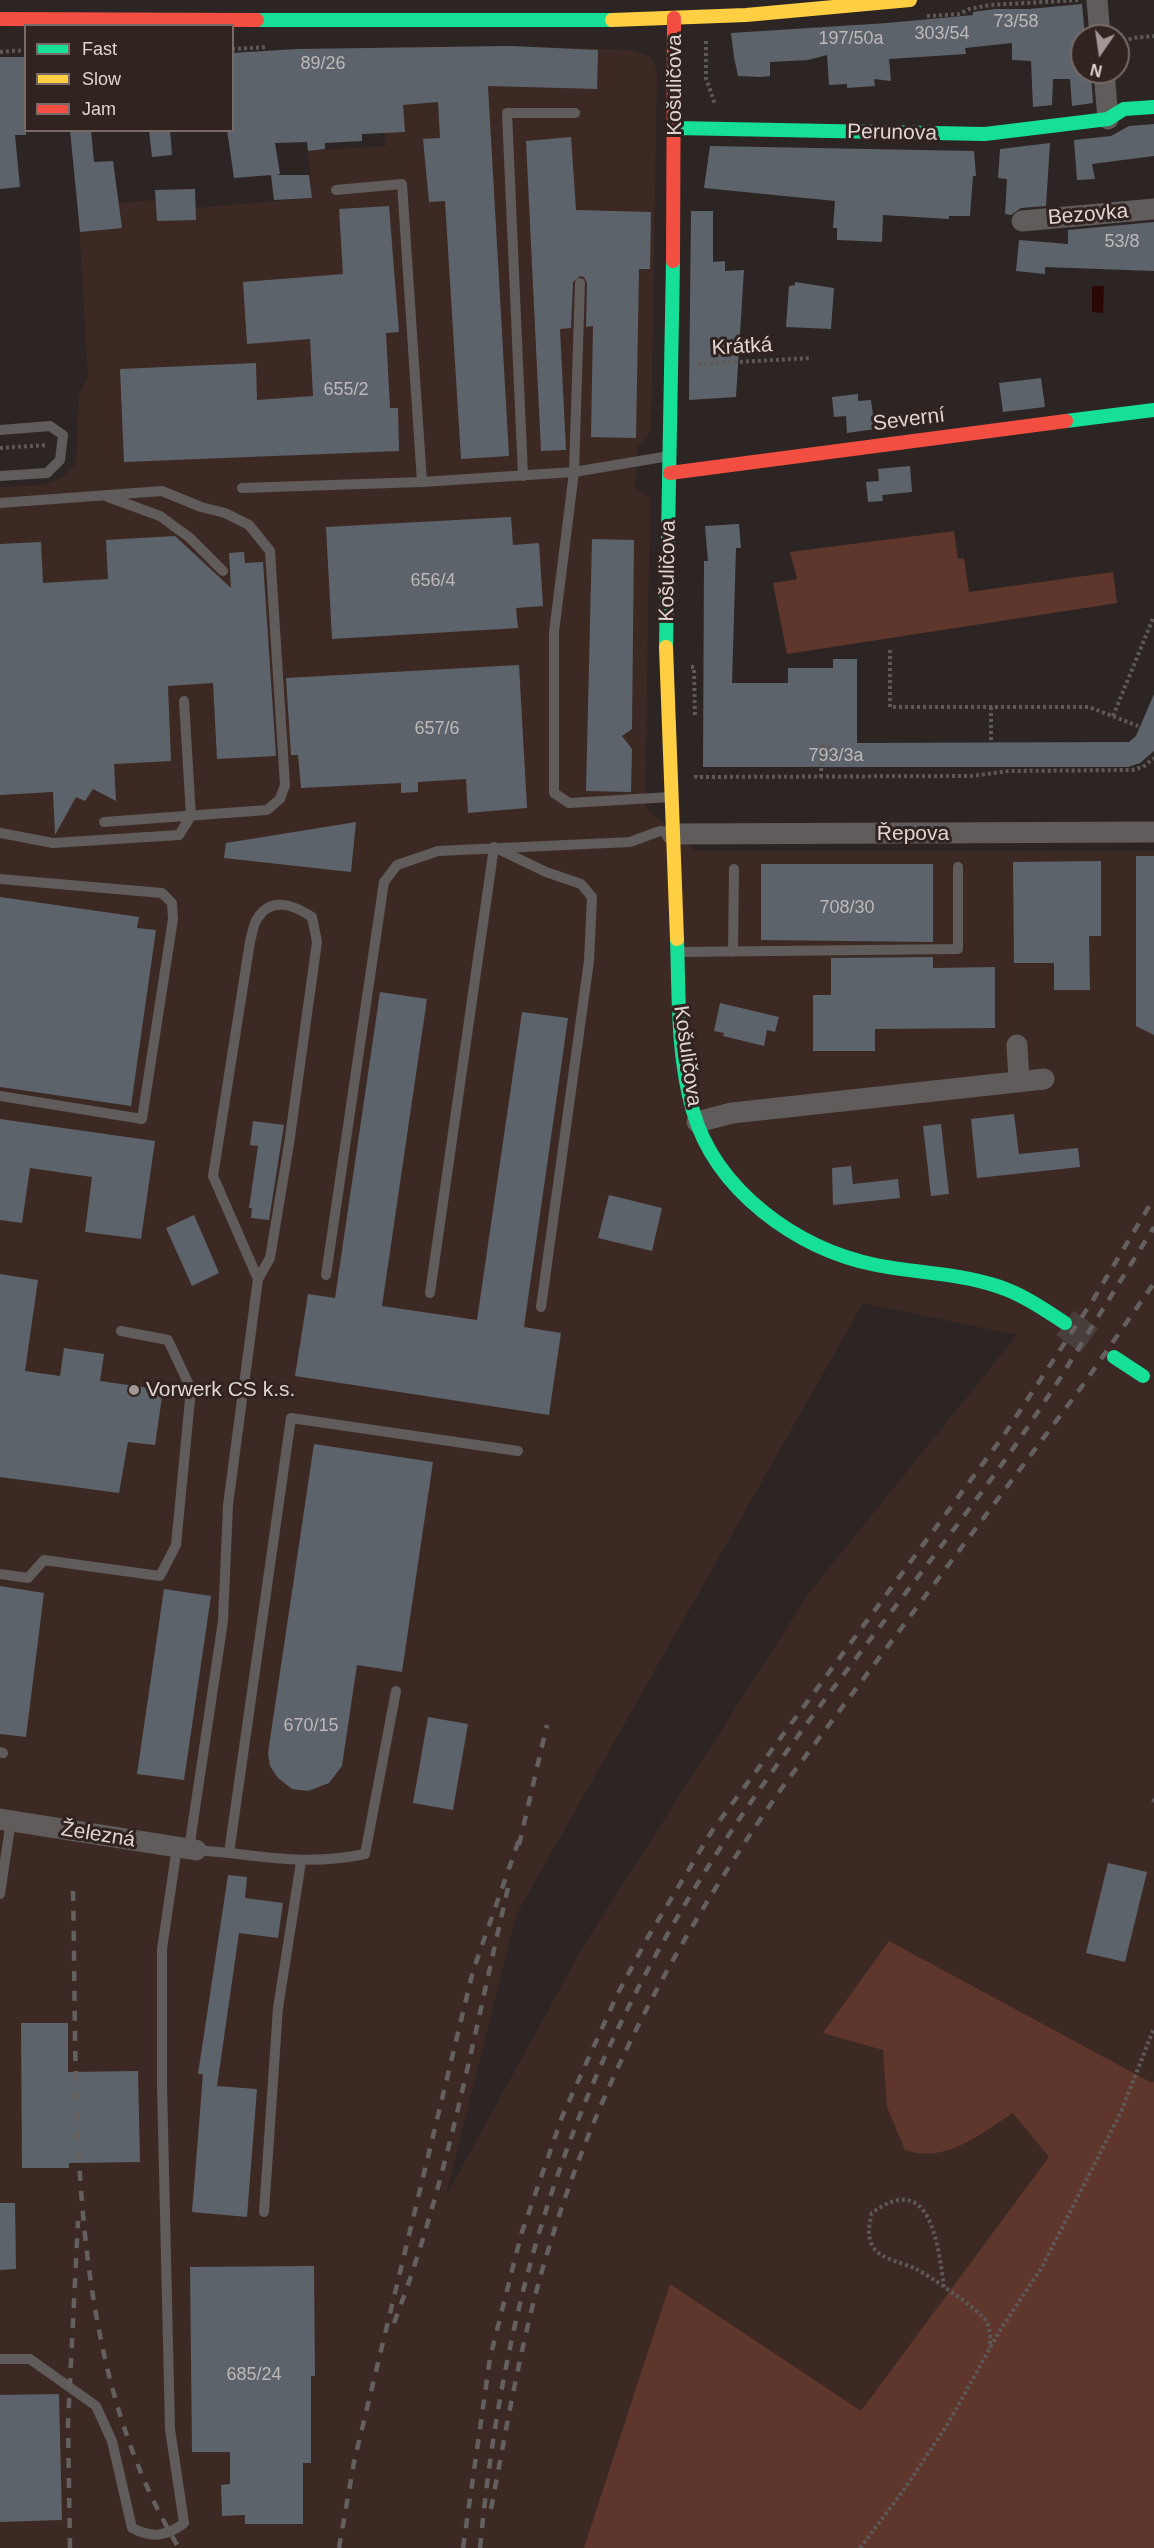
<!DOCTYPE html>
<meta charset="utf-8">
<style>
body{margin:0}
#map{position:relative;width:1154px;height:2548px;overflow:hidden;background:#2d2523;font-family:Helvetica,sans-serif}
canvas{display:block}
.legend{position:absolute;left:24px;top:24px;width:210px;height:108px;box-sizing:border-box;background:#31231f;border:2px solid #776a67;margin:0;padding:8px 10px;list-style:none;font-size:18px;color:#dfd5d2}
.legend li{display:flex;align-items:center;gap:12px;height:30px}
.legend b{width:30px;border:2px solid #776a67}
.north{position:absolute;left:1070px;top:24px;width:60px;height:60px;box-sizing:border-box;background:#31231f;border:2px solid #776a67;border-radius:50%;rotate:193deg;font-size:16px;font-weight:700;line-height:24px;text-align:center;color:#dfd5d2}
.north::after{content:'';display:block;margin:auto;width:21px;height:27px;background:#a19795;clip-path:polygon(50% 0,100% 100%,50% 72%,0 100%)}
</style>
<div id="map">
<canvas width="1154" height="2548"></canvas>
<ul class="legend">
<li><b style="height:8px;background:#16e098"></b>Fast</li>
<li><b style="height:8px;background:#ffcf43"></b>Slow</li>
<li><b style="height:8px;background:#f24e42"></b>Jam</li>
</ul>
<div class="north">N</div>
</div>
<script>
const ctx = document.querySelector('canvas').getContext('2d');
ctx.lineJoin = 'round';
function fillPath(path, color) { ctx.fillStyle = color; ctx.fill(path, 'evenodd'); }
function strokePath(path, color, width, dash) { ctx.strokeStyle = color; ctx.lineWidth = width; ctx.lineCap = dash ? 'butt' : 'round'; ctx.setLineDash(dash || []); ctx.stroke(path); }
function write(font, color, halo, rows, align = 'center') {
  ctx.font = font + ' Helvetica,sans-serif'; ctx.lineWidth = 6; ctx.setLineDash([]); ctx.textBaseline = 'middle'; ctx.strokeStyle = halo; ctx.fillStyle = color; for (const [text, x, y, turn = 0] of rows) {
    ctx.save(); ctx.translate(x, y); ctx.rotate((+turn || 0) * Math.PI / 180); ctx.textAlign = isNaN(turn) ? turn : align; if (halo) ctx.strokeText(text, 0, 0); ctx.fillText(text, 0, 0); ctx.restore();
  }
}
fillPath(new Path2D(`
 M511,46L632,50L648,56L654,62L657,73L651,431L637,448L635,489L649,497L650,501L645,807L695,851H1154V2364L1004,2548H0V487L44,485L64,477L76,463L79,394L88,378L78,206L157,200V221L196,220L195,208L312,198L308,151L386,146L378,47ZM863,1303L1017,1335L809,1593L584,1945L446,2196L516,1915Z`), '#3d2924');
fillPath(new Path2D(`
 M954,531L958,559L964,558L969,592L1113,572L1117,603L787,654L773,583L797,579L790,552Z
 M889,1941L1152,2083L1154,2081V2548H584L670,2284L861,2411L1049,2157L1013,2113C980,2134 946,2164 905,2150L887,2107L883,2050L823,2033Z`), '#5f362b');
fillPath(new Path2D(`
 M1092,286H1104L1103,313L1092,312Z`), '#290703');
fillPath(new Path2D(`
 M1082,4L1085,36H1082V72H1091L1093,103L1072,106L1070,79H1053L1052,105L1033,107L1031,61L1012,60V43L965,48L966,54L889,59L891,81L874,79L875,86L847,88V84L829,85L827,55L808,60L770,62V76L760,77L738,76L734,57L731,33L887,23L973,15V12L995,9H1029Z
 M511,46L598,50L597,89L488,86L509,456L461,459L445,201L429,202L423,139L440,138L438,102L403,105L405,132L362,134V141L325,143V149L308,151L307,142L275,143L280,174L276,175H309L312,198L274,200L271,175L234,178L227,130H232V53L297,49Z
 M0,57H26V135H15L20,187L0,189Z
 M1154,124V156L1092,164L1095,179L1077,180L1074,140L1111,136L1129,126Z
 M70,130H91L94,162L113,161L122,228L80,232Z
 M149,130H170L172,155L152,157Z
 M571,137L576,210L651,212L650,269H639L636,438L591,437L593,326L586,327L587,283L584,277L580,276L573,282L571,328L560,329L566,450L541,451L526,141Z
 M1050,143L1046,206L1021,208L1011,215L1005,214L1007,179L998,178L1000,149Z
 M710,146L974,151L976,176H973L970,216H949V219L883,215L882,242L837,240V228H833L835,201L704,188Z
 M195,189L196,220L157,221L155,190Z
 M389,206L399,332L386,333L390,408H398L399,451L124,462L120,369L256,363L257,400L313,396L310,339L247,344L243,282L343,274L339,209Z
 M691,211H713V262L725,261V271L744,270L736,397L689,400Z
 M1154,222V271L1045,267V274L1016,271L1019,240L1068,244V230Z
 M795,282L834,288L831,329L786,327L789,286L795,285Z
 M1041,378L1045,407L1003,412L999,383Z
 M858,394V401L871,400L875,429L847,433L846,416L834,417L832,397Z
 M910,466L912,492L882,495L883,501L868,502L866,482L879,481L878,469Z
 M511,517L513,545L539,543L543,606L516,608L518,628L332,639L326,527Z
 M739,524L741,548H736L732,683H788V668H833V659H857V743L1129,742L1136,736L1154,694V751L1140,763L1128,767H703L704,561H708L705,526Z
 M175,536L231,588L229,553L244,552L245,563L263,562L276,756L217,759L213,683L168,686L171,761L114,764L116,801L93,789L85,801L76,797L55,835L53,792L0,795V544L41,542L43,583L108,579L106,540Z
 M592,539L634,540L632,729L622,736L632,749L631,792L586,791Z
 M519,665L527,808L468,813L466,779L418,782V792L401,793V783L301,788L298,755H291L286,678Z
 M356,822L351,872L224,858L226,843Z
 M1136,856H1154V1035L1136,1026Z
 M1101,861V936H1089L1090,990H1054V963H1014L1013,862Z
 M761,864H933V942L761,940Z
 M0,897L139,917L137,928L156,930L131,1106L0,1087Z
 M933,957V968L995,967V1028L875,1029V1051H813V995H831V958Z
 M380,992L427,999L382,1306L477,1320L522,1012L568,1018L524,1327L561,1333L549,1415L295,1376L308,1294L335,1298Z
 M720,1003L779,1017L775,1032L767,1030L764,1046L723,1036L724,1033L714,1031Z
 M1014,1114L1019,1154L1078,1148L1080,1167L977,1178L971,1119Z
 M0,1119L155,1141L141,1239L85,1232L92,1177L30,1168L22,1223L0,1220Z
 M253,1121L284,1125L269,1220L251,1218L252,1208H249L258,1146L250,1145Z
 M941,1124L949,1194L931,1196L923,1126Z
 M851,1166L853,1184L898,1179L900,1198L833,1205L832,1168Z
 M609,1195L662,1208L652,1251L598,1238Z
 M194,1215L219,1273L192,1286L166,1228Z
 M0,1274L38,1280L25,1371L60,1376L64,1348L104,1354L100,1381L163,1390L155,1445L128,1442L119,1493L0,1477Z
 M314,1444L433,1462L402,1672L357,1665L342,1766L329,1783L308,1791L292,1789L278,1778L270,1766L268,1753Z
 M0,1586L44,1593L26,1737L0,1734Z
 M164,1589L211,1596L184,1780L137,1774Z
 M428,1717L468,1724L453,1810L413,1803Z
 M1108,1863L1147,1872L1125,1962L1086,1953Z
 M228,1875L247,1877L245,1898L283,1903L278,1938L239,1933L217,2086L257,2089L247,2217L192,2212L203,2074H198Z
 M21,2023H68V2072L138,2071L140,2162L69,2163V2168H22Z
 M0,2203H15L16,2269L0,2270Z
 M314,2266L315,2376H311V2463H303V2524H245V2515L222,2516L221,2485L230,2484V2452H192L190,2267Z
 M59,2394L62,2520L0,2522V2395Z`), '#5d636a');
strokePath(new Path2D(`
 M1065,1323L1093,1343`), '#483f3d', 30, [30, 15]);
strokePath(new Path2D(`
 M927,16L960,14L969,9L990,5L1079,0
 M706,41V78L715,104
 M1118,45L1132,38L1154,36
 M232,49L268,47
 M0,52L26,50
 M698,364L812,358
 M0,448L47,445
 M890,650V707H1089L1138,726
 M691,667H694L695,716
 M991,707V740
 M1113,716L1154,616
 M696,775V777L972,776L1009,771L1132,770L1143,767L1154,758
 M821,777L822,747H833
 M1152,1800L1154,1801
 M944,2287C938,2245 931,2169 872,2213C869,2225 867,2234 872,2245C880,2260 902,2262 916,2269C930,2276 978,2309 986,2321C991,2329 991,2340 989,2348
 M860,2548L903,2491L946,2427L999,2332L1042,2267L1121,2112L1154,2028`), '#5d5958', 4, [3, 3]);
strokePath(new Path2D(`
 M336,190L402,184L422,482
 M580,283L574,472L554,632V793L569,803L670,797
 M0,430L50,426L63,435L60,460L47,473L0,476
 M523,476L507,113H575
 M242,488L422,482L574,472L669,456
 M108,497L160,516L190,538L223,571
 M0,503L162,491L201,507L225,513L249,525L270,551L285,785L280,799L267,810L104,822
 M0,833L53,843L179,835L191,816L184,701
 M0,879L162,893L172,903L173,919L142,1119L0,1096
 M680,952L958,949V867
 M733,952L734,869
 M326,1275L384,882L397,865L438,851L630,842L660,831L672,833
 M430,1293L494,847L546,872L581,884L592,897L589,961L541,1307
 M0,1574L28,1578L44,1560L160,1576L176,1545L191,1389L168,1340L121,1331
 M0,1752L3,1753
 M189,1849L223,1621L228,1505L258,1279L213,1176L250,942C252,935 253,925 257,919C271,896 294,905 312,917L317,942L289,1144L270,1258L258,1279
 M196,1850L229,1853L291,1418L518,1451
 M229,1853C276,1859 319,1864 365,1854L396,1691
 M0,1894L11,1821
 M264,2212L278,2008L301,1862
 M0,2359H30L96,2406L112,2441L132,2528C152,2538 166,2537 184,2523L170,2429L162,2085V1949L177,1847`), '#5f5c5b', 10);
strokePath(new Path2D(`
 M1097,0L1100,36
 M1104,72L1108,119
 M1022,221L1154,209
 M672,834L1154,832
 M1017,1045L1019,1081
 M697,1122L732,1113L1044,1079
 M0,1819L196,1850`), '#5f5c5b', 21);
strokePath(new Path2D(`
 M257,20H612
 M675,128L985,134L1108,119L1124,109L1154,107
 M1066,421L1154,410
 M666,647L673,261
 M677,939C679,996 677,1056 693,1111C716,1191 797,1249 876,1265C916,1273 958,1273 997,1286C1022,1294 1044,1309 1065,1323
 M1114,1357L1143,1376`), '#16e098', 14);
strokePath(new Path2D(`
 M612,20L746,15L910,0
 M666,647L677,939`), '#ffcf43', 14);
strokePath(new Path2D(`
 M0,19L257,20
 M673,261L674,18
 M670,473L1066,421`), '#f24e42', 14);
strokePath(new Path2D(`
 M519,1845L547,1725
 M73,1891C78,2108 63,2356 179,2548
 M394,2323C447,2185 474,2033 508,1888
 M491,2509C508,2420 523,2330 550,2244C601,2077 684,1927 784,1785L1083,1385L1154,1283
 M70,2548L68,2423L78,2221
 M339,2548L354,2462L473,1971L520,1837
 M463,2548L490,2358L521,2235L562,2117L617,1995L648,1937L712,1831L1004,1435L1093,1300L1154,1198
 M480,2548C503,2305 565,2100 693,1891C789,1734 911,1593 1017,1443L1057,1383L1154,1227`), '#64605f', 4.5, [10, 10]);
for (const [x, y, r, color] of [
 [134,1390,6,"#a19795"]
]) { const dot = new Path2D(); dot.arc(x, y, r, 0, 2 * Math.PI); ctx.fillStyle = color; ctx.fill(dot); strokePath(dot, '#31231f', 2); }
write('18px', '#beb8b8', null, [
 ["73/58",1016,22],
 ["303/54",942,34],
 ["197/50a",851,39],
 ["89/26",323,64],
 ["53/8",1122,242],
 ["655/2",346,390],
 ["656/4",433,581],
 ["657/6",437,729],
 ["793/3a",836,756],
 ["708/30",847,908],
 ["670/15",311,1726],
 ["685/24",254,2375]
]);
write('21px', '#dfd5d2', '#31231f', [
 ["Košuličova",675,85,-90],
 ["Perunova",892,133,1],
 ["Bezovka",1088,215,-5],
 ["Krátká",742,347,-3],
 ["Severní",909,420,-7],
 ["Košuličova",668,571,-89],
 ["Řepova",913,834],
 ["Košuličova",687,1056,82],
 ["Železná",98,1835,9]
]);
write('21px', '#dfd5d2', '#31231f', [
 ["Vorwerk CS k.s.",146,1390]
], 'left');
</script>
